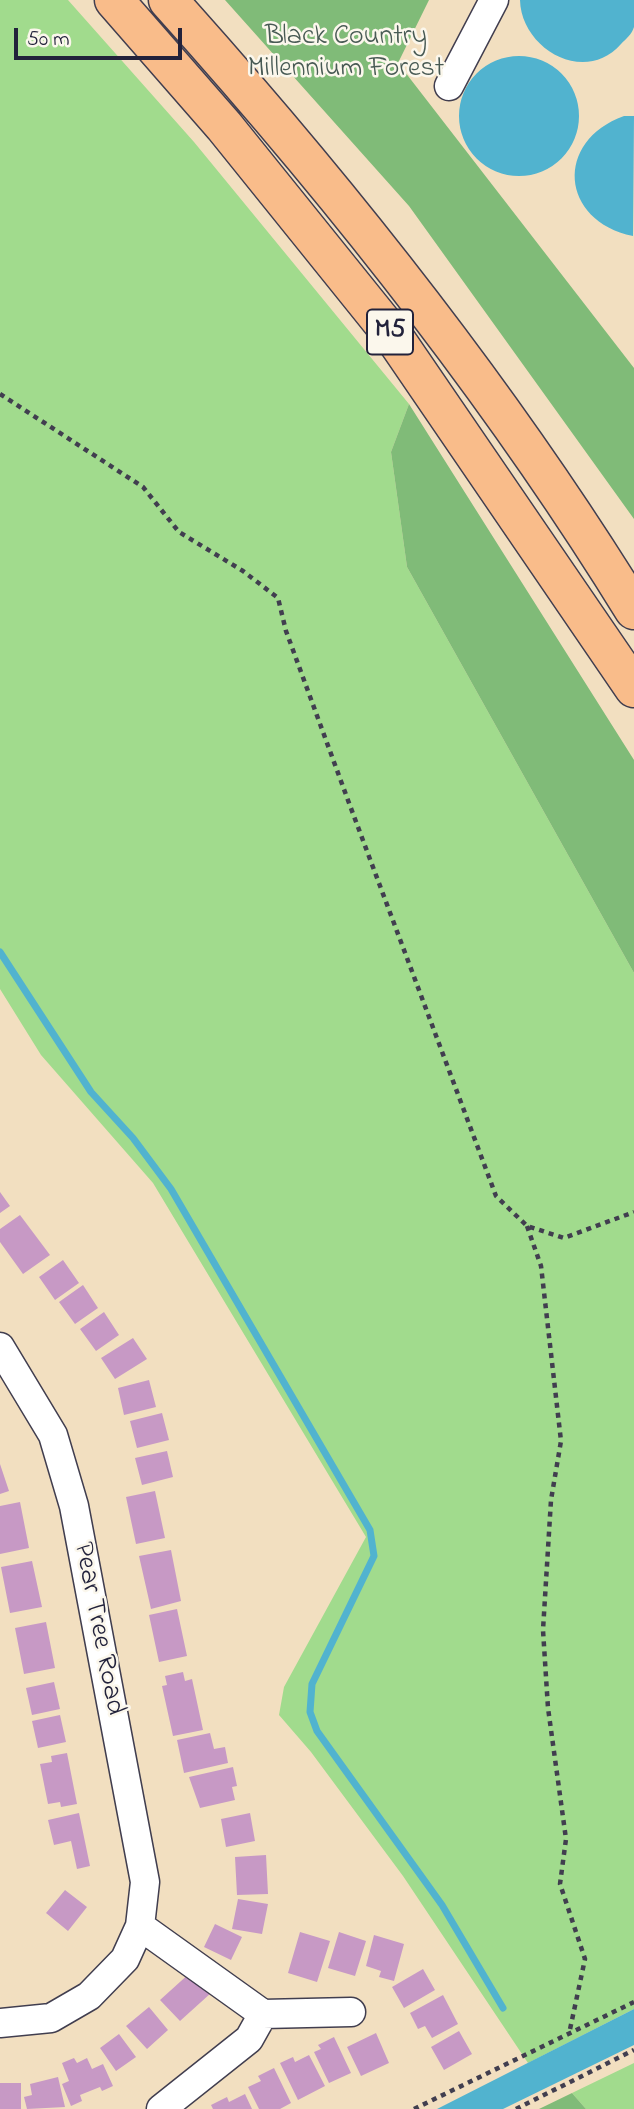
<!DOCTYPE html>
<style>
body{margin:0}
#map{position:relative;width:634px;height:2109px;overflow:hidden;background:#f2dfc0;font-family:"Indie Flower",sans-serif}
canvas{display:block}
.scale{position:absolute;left:14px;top:28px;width:168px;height:32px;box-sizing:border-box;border:4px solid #22223b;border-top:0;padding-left:9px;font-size:21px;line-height:24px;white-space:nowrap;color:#22223b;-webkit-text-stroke:5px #fbf7ec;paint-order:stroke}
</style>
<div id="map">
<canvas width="634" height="2109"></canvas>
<div class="scale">50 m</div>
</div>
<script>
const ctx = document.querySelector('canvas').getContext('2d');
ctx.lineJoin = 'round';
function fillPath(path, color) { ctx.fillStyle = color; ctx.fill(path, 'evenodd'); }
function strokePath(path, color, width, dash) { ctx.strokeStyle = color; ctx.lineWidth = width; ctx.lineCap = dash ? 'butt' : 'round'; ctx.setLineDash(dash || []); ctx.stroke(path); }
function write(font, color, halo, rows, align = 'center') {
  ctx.font = font + ' "Indie Flower",sans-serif'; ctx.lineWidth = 5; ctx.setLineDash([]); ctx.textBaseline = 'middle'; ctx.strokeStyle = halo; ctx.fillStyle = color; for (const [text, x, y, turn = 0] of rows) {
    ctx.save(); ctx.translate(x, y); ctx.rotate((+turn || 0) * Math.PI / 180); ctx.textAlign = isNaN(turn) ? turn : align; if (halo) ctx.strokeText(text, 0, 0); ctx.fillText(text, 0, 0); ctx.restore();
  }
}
fillPath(new Path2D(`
 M0,0H68L194,142L409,404L391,452L407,567L634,973V2009L528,2063L403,1876L311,1752L279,1715L284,1687L366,1537L153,1183L41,1055L0,989Z
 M634,2063V2109H586L572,2093Z`), '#a1db8d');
fillPath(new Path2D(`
 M225,0H429L398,63L634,368V519L409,206Z
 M409,404L634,760V973L407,567L391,452Z
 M572,2093L586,2109H539Z`), '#80bb78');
fillPath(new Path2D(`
 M520,0H634C634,8 634,19 634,27C632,34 626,39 621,44C584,86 521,48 520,0Z
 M459 116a60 60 0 1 1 120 0a60 60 0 1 1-120 0Z
 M624,116H634L633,236C560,221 554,141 624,116Z
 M634,2009V2045L503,2109H437Z`), '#51b3cf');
strokePath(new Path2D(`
 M0,952L91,1092L133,1138L171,1189L370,1530L374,1556L312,1684L310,1712L317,1731L442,1905L503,2008`), '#51b3cf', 7);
fillPath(new Path2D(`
 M0,1192L10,1206L0,1213Z
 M20,1215L50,1255L23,1274L0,1242V1229Z
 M63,1260L79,1283L55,1300L39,1277Z
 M83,1285L98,1308L75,1324L59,1302Z
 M104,1312L119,1335L96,1351L80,1329Z
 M133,1338L147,1359L115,1379L101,1358Z
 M149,1380L156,1407L124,1415L118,1388Z
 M162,1413L169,1440L137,1448L130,1421Z
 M167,1451L173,1477L142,1485L135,1458Z
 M0,1464L9,1491L0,1494Z
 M155,1491L165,1538L136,1544L126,1497Z
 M20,1502L29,1548L0,1554V1506Z
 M171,1550L181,1601L151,1609L139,1556Z
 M32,1561L42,1607L10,1613L1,1567Z
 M177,1609L187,1656L159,1662L149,1615Z
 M46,1622L55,1668L24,1674L15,1628Z
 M183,1672L185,1681L192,1679L203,1730L173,1736L162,1686L167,1685L165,1676Z
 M54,1682L60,1709L32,1715L26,1688Z
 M60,1715L66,1742L38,1748L32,1721Z
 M210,1733L214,1749L225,1747L228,1763L184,1773L177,1740Z
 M67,1753L77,1804L61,1807L60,1802L48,1804L40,1764L52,1762L51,1756Z
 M233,1767L237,1786L232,1787L235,1800L200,1808L189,1777Z
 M79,1813L90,1866L77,1869L71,1841L54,1845L48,1820Z
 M250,1813L255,1841L226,1847L221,1819Z
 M266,1855L268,1894L237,1895L235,1857Z
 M65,1890L87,1907L68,1931L46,1913Z
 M238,1899L268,1904L262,1934L232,1929Z
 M215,1924L242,1937L231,1960L204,1947Z
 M300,1932L330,1941L317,1982L288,1973Z
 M339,1932L366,1941L355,1976L328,1968Z
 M374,1935L404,1944L394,1981L379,1977L381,1971L366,1966Z
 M423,1969L435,1990L404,2008L392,1987Z
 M191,1972L211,1993L180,2021L160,2000Z
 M443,1995L458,2024L432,2038L425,2026L418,2029L410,2013Z
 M149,2007L168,2030L147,2049L126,2026Z
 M459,2031L472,2054L444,2070L431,2047Z
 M376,2033L389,2063L361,2076L347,2047Z
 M119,2034L136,2057L116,2071L100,2048Z
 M334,2037L351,2073L329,2083L314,2052L321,2049L318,2045Z
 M309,2055L325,2086L298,2100L280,2063L293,2057L295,2062Z
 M74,2058L77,2063L87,2058L92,2069L103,2064L113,2086L102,2091L100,2087L80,2095L82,2101L71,2106L62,2084L69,2081L62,2063Z
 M274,2068L291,2103L280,2109H259L248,2087L261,2081L258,2076Z
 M58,2077L65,2107L27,2109L24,2097L32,2095L30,2084Z
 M0,2083H21V2109H0Z
 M245,2094L252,2109H213L211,2105L227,2097L229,2102Z`), '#c799c5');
const minor = new Path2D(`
 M449,86L494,0
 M0,1347L53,1435L74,1506L145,1882L140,1926L125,1959L89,1996L51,2018L0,2023
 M140,1926L263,2014L351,2012
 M161,2109L249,2039L263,2014`);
const highway = new Path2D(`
 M114,0L224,126L394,337L634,688
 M168,0C337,188 501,394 634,610`);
strokePath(minor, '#413e4f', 31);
strokePath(highway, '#413e4f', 41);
strokePath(new Path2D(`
 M0,394L143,487L179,532L243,571L278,598L286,631L349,803L496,1196L527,1226L564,1238L634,1212
 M527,1226L541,1266L561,1441L551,1500L543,1630L548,1708L566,1839L560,1884L585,1959L569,2034
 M414,2109L634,2002
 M516,2109L634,2050`), '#413e4f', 4.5, [5, 5]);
strokePath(minor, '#fff', 28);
strokePath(highway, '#f9bc8a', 38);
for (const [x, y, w] of [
 [390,332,46]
]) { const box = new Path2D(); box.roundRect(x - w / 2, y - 22.5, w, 45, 5); ctx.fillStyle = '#fbf7ec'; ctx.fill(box); strokePath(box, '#22223b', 2); }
write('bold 26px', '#22223b', null, [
 ["M5",390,332]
]);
write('28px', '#485a54', '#fbf7ec', [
 ["Black Country",346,38],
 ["Millennium Forest",346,70]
]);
write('28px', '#22223b', '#fbf7ec', [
 ["Pear Tree Road",97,1629,79]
]);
</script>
